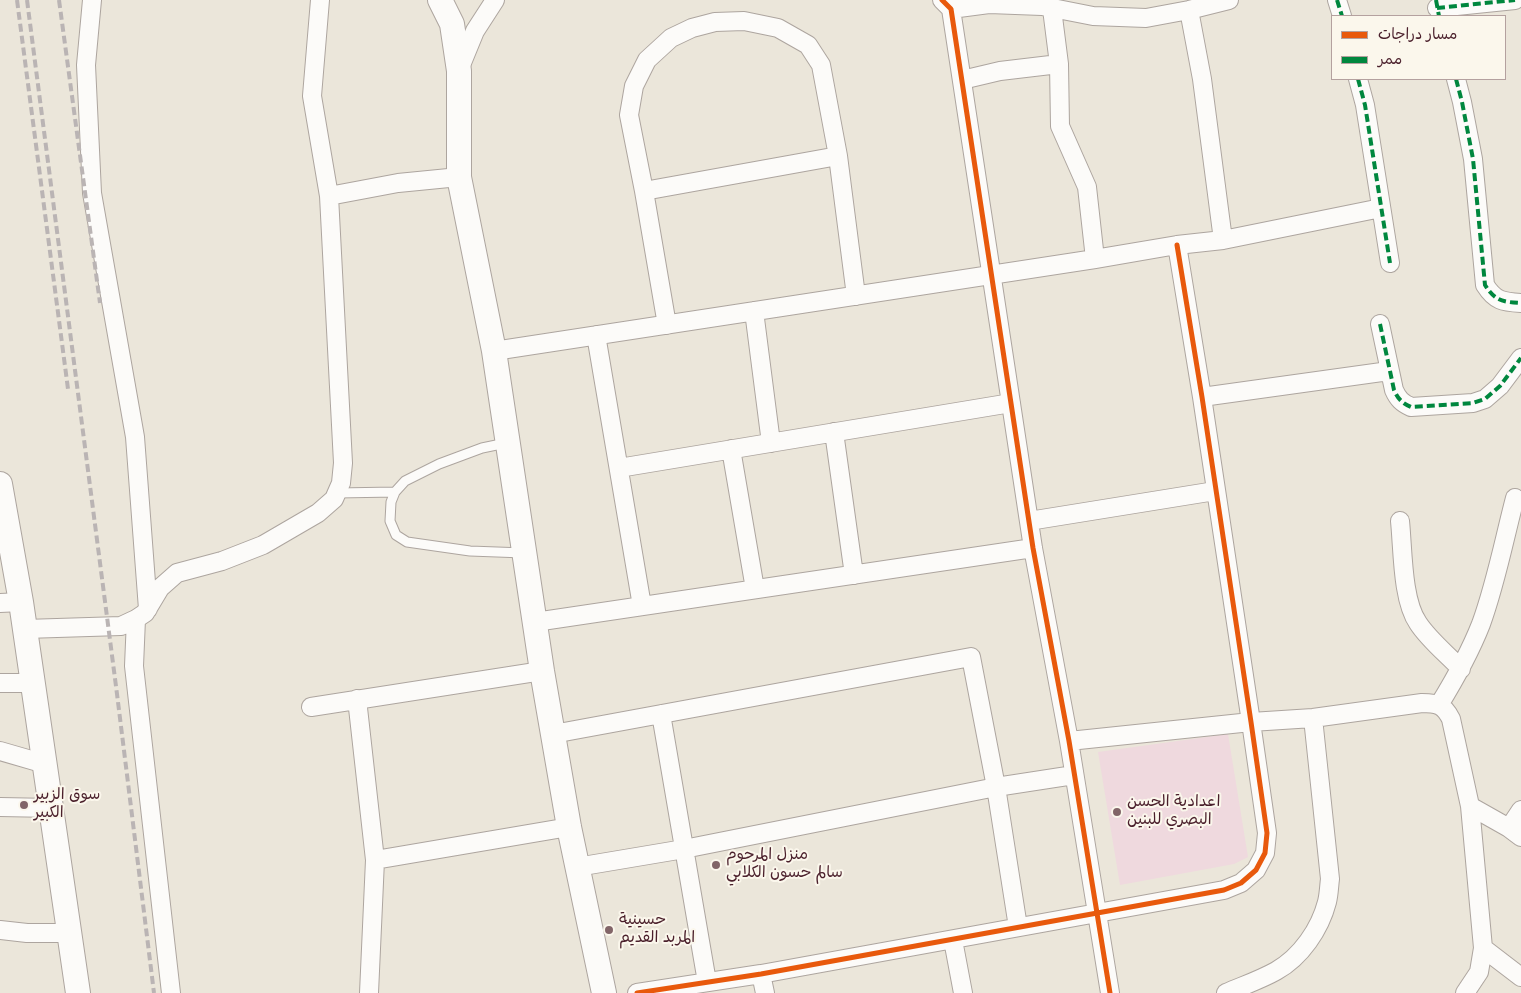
<!DOCTYPE html>
<meta charset="utf-8">
<style>
body{margin:0}
#map{position:relative;width:1521px;height:993px;overflow:hidden;background:#ebe6da;font-family:Mynerve,"Playpen Sans Arabic",sans-serif}
canvas{display:block}
.legend{position:absolute;left:1331px;top:15px;width:175px;height:65px;box-sizing:border-box;background:#fbf7ec;border:1px solid #b4a19f;margin:0;padding:6px 9px;list-style:none;font-size:15px;color:#4a1f2b}
.legend li{display:flex;align-items:center;gap:10px;height:25px}
.legend b{width:25px;border:1px solid #b4a19f}
</style>
<div id="map">
<canvas width="1521" height="993"></canvas>
<ul class="legend">
<li><b style="height:6px;background:#e8590c"></b>مسار دراجات</li>
<li><b style="height:6px;background:#00873e"></b>ممر</li>
</ul>
</div>
<script>
const ctx = document.querySelector('canvas').getContext('2d');
ctx.lineJoin = 'round';
function fillPath(path, color) { ctx.fillStyle = color; ctx.fill(path, 'evenodd'); }
function strokePath(path, color, width, dash) { ctx.strokeStyle = color; ctx.lineWidth = width; ctx.lineCap = dash ? 'butt' : 'round'; ctx.setLineDash(dash || []); ctx.stroke(path); }
function write(font, color, halo, rows, align = 'center') {
  ctx.font = font + ' Mynerve,"Playpen Sans Arabic",sans-serif'; ctx.lineWidth = 4; ctx.setLineDash([]); ctx.textBaseline = 'middle'; ctx.strokeStyle = halo; ctx.fillStyle = color; for (const [text, x, y, turn = 0] of rows) {
    ctx.save(); ctx.translate(x, y); ctx.rotate((+turn || 0) * Math.PI / 180); ctx.textAlign = isNaN(turn) ? turn : align; if (halo) ctx.strokeText(text, 0, 0); ctx.fillText(text, 0, 0); ctx.restore();
  }
}
fillPath(new Path2D(`
 M1228,734L1248,857L1234,864L1120,885L1098,752Z`), '#efd9de');
const lane = new Path2D(`
 M506,443L482,448L439,464L405,481L395,492L391,502L390,521L396,535L407,542L470,551L524,553
 M337,493L395,492`);
const street = new Path2D(`
 M92,0L86,65L92,193L135,437L148,609
 M320,0L312,96L329,196
 M942,0L951,9L1033,548L1069,741L1110,993
 M1337,0L1342,16
 M1437,8L1515,0
 M951,9L989,4L1042,6L1093,16L1146,18L1189,10L1229,0
 M1052,9L1059,64L1060,126L1087,187L1095,259
 M1189,10L1202,79L1223,240
 M459,70L475,31L495,0
 M1358,79L1365,105L1390,263
 M1456,79L1462,102L1473,159L1485,285C1495,301 1503,302 1521,303
 M962,80L1000,71L1059,64
 M644,191L838,156
 M754,311L771,443
 M1380,324L1394,390C1398,399 1402,403 1411,407L1473,403L1485,399L1500,386L1521,358
 M667,325L644,191L629,115L634,86L647,60L671,38L692,28L715,22L744,21L778,28L808,45L821,65L838,156L856,296
 M596,335L642,606
 M494,351L1095,259L1177,245L1223,240L1381,208
 M1202,397L1389,371
 M834,432L854,575
 M731,449L755,589
 M619,468L1011,403
 M1029,521L1215,491
 M1400,521C1403,550 1402,600 1418,623C1429,640 1447,654 1461,669
 M0,603L21,602
 M136,619L134,666L171,993
 M535,622L1033,548
 M25,629L121,626L136,619L145,613L160,588L177,573L222,561L263,545L318,513L334,499L341,483L343,463L329,196L398,183L459,177
 M0,683H33
 M357,699L375,860L369,993
 M1439,705C1455,679 1470,652 1481,624C1496,583 1504,540 1515,498
 M311,707L542,671
 M661,714L707,982
 M553,734L971,657L996,787L1018,927
 M1069,741L1251,722L1313,718L1422,703C1438,703 1444,705 1451,719L1470,806L1483,948L1479,972L1465,993
 M0,751L45,764
 M1470,806L1509,828L1521,837
 M0,807L52,808
 M1509,828L1521,810
 M375,860L569,827
 M577,867L684,849L996,787L1074,775
 M0,930L27,933H69
 M953,940L963,993
 M1483,948L1521,977
 M761,974L765,993
 M637,993L761,974L1224,890L1241,883L1256,870L1265,853L1267,833L1251,722L1202,397L1177,245
 M1226,993C1242,986 1260,980 1276,971C1301,957 1320,929 1327,902C1329,894 1329,886 1330,879L1313,718`);
const secondary = new Path2D(`
 M440,0L452,24L459,71V177L494,351L542,671L569,827L604,993
 M0,484L21,602L78,993`);
strokePath(lane, '#ada59f', 11);
strokePath(street, '#ada59f', 20);
strokePath(secondary, '#ada59f', 26);
strokePath(lane, '#fcfbf9', 9);
strokePath(street, '#fcfbf9', 18);
strokePath(secondary, '#fcfbf9', 24);
strokePath(new Path2D(`
 M17,0L68,389
 M27,0L117,694L154,993
 M59,0L100,303`), '#bab4b4', 4, [8, 4]);
strokePath(new Path2D(`
 M1337,0L1342,16
 M1436,0L1439,16
 M1437,8L1515,0
 M1358,79L1365,105L1390,263
 M1456,79L1462,102L1473,159L1485,285C1495,301 1503,302 1521,303
 M1380,324L1394,390C1398,399 1402,403 1411,407L1473,403L1485,399L1500,386L1521,358`), '#00873e', 4, [8, 4]);
strokePath(new Path2D(`
 M942,0L951,9L1033,548L1069,741L1110,993
 M637,993L761,974L1224,890L1241,883L1256,870L1265,853L1267,833L1251,722L1202,397L1177,245`), '#e8590c', 5);
for (const [x, y, r, color] of [
 [24,805,5,"#826568"],
 [1117,812,5,"#826568"],
 [716,865,5,"#826568"],
 [609,930,5,"#826568"]
]) { const dot = new Path2D(); dot.arc(x, y, r, 0, 2 * Math.PI); ctx.fillStyle = color; ctx.fill(dot); strokePath(dot, '#fbf7ec', 2); }
write('16px', '#4a1f2b', '#fbf7ec', [
 ["سوق الزبير",34,796],
 ["الكبير",34,814],
 ["اعدادية الحسن",1127,803],
 ["البصري للبنين",1127,821],
 ["منزل المرحوم",726,856],
 ["سالم حسون الكلابي",726,874],
 ["حسينية",619,921],
 ["المربد القديم",619,939]
], 'left');
</script>
